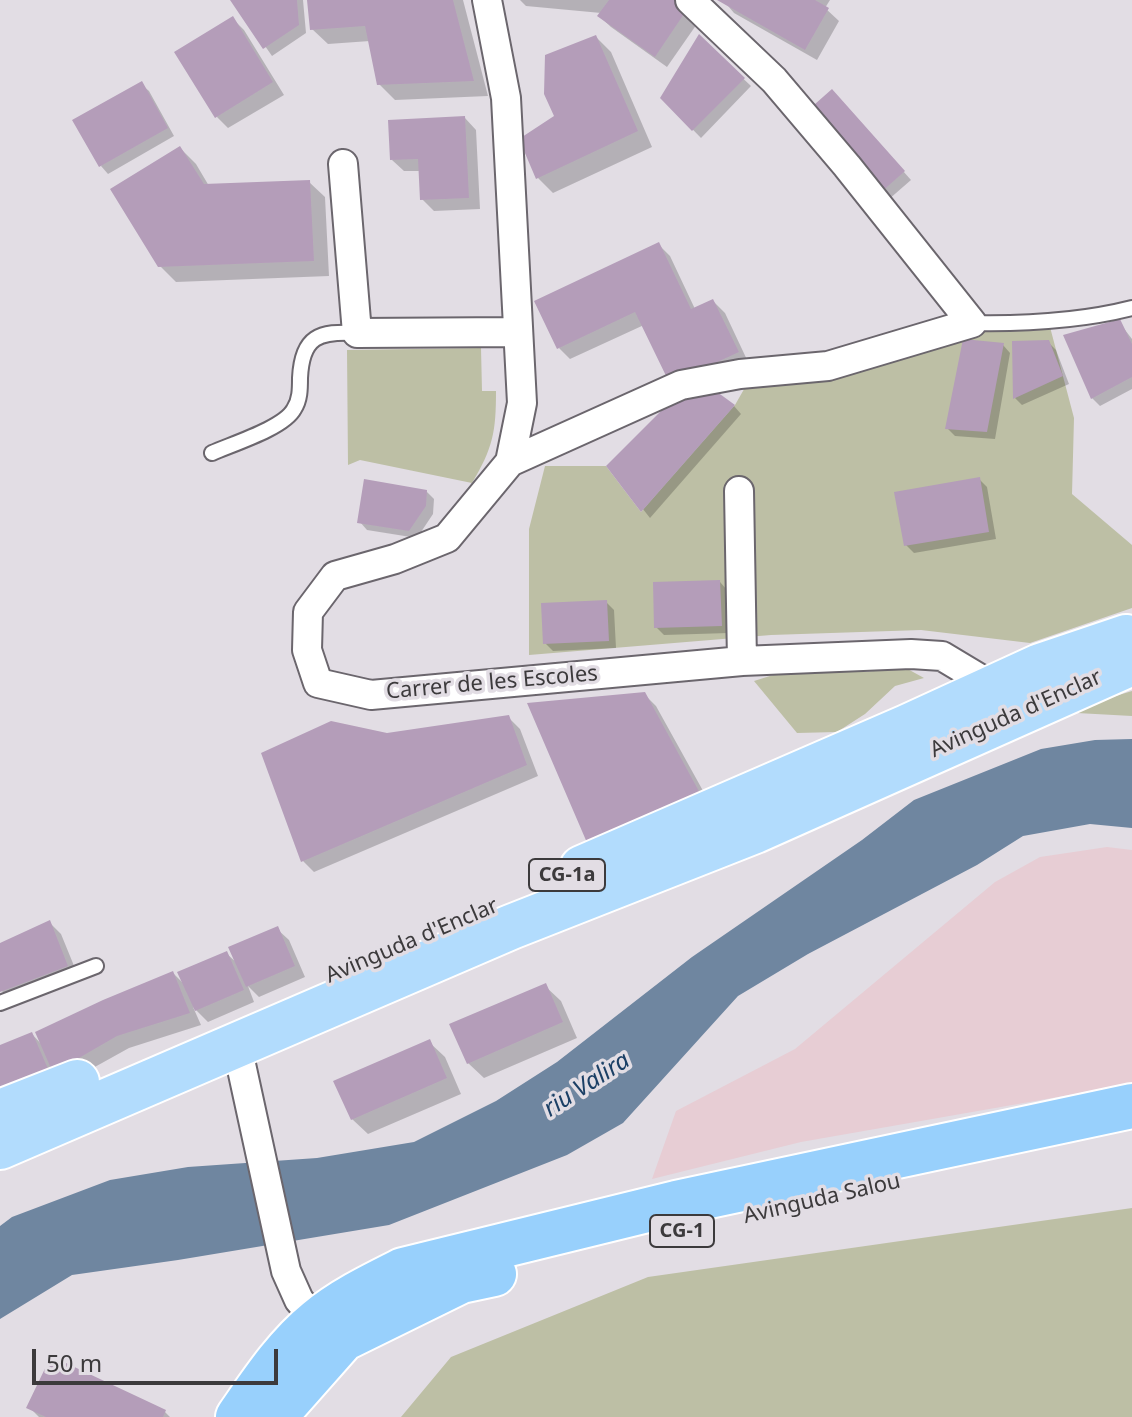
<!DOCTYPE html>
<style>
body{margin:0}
#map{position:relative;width:1132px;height:1417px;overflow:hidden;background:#e2dde4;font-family:"Noto Sans",sans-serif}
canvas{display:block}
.scale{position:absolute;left:32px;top:1349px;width:246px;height:36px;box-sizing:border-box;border:4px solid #3c3a3c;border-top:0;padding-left:10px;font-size:24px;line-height:28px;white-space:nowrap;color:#3c3a3c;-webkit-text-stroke:6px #e2dde4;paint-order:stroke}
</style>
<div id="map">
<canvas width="1132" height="1417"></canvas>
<div class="scale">50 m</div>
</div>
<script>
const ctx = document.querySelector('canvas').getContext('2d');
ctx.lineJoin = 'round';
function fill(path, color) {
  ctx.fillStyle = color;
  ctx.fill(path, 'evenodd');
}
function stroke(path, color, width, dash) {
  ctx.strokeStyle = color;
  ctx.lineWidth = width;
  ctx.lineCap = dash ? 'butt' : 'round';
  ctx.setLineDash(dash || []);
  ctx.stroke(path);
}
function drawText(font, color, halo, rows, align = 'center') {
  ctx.font = font + ' "Noto Sans",sans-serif';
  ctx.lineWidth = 7;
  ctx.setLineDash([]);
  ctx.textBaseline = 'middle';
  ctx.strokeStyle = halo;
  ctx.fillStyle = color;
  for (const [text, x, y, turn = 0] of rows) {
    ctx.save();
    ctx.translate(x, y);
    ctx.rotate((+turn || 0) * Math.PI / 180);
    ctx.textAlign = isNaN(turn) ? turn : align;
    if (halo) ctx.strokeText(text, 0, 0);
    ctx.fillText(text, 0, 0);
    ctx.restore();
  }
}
const industrial = new Path2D(`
 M1107 847 1132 850V1084L801 1142 652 1179 676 1111 795 1049 995 882 1040 857Z`);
const green = new Path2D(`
 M1050 327 1074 418 1072 494 1132 545V608L1030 643 921 630 771 635 529 655V529L545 466H606L641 512 735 405 747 384 955 334Z
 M481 348 482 391H496C496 432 493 448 472 483L360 460 348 465 347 350Z
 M808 664 865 672 904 667 924 678 895 686 865 714 837 732 797 733 754 681Z
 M1132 691V716L1077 713 1096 702Z
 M1132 1208V1417H401L451 1357 648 1277Z`);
const water = new Path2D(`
 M1132 739V828L1090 824 1023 836 977 865 808 954 738 996 623 1123 567 1155 389 1225 178 1260 72 1275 0 1319V1226L12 1217 110 1180 188 1167 317 1158 414 1142 496 1101 557 1062 692 957 862 840 914 800 1041 749 1095 740Z`);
const shadow = new Path2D(`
 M233 0H303L306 33 272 56Z
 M309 0H463L488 96 395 100 379 84 370 41 328 44 312 29Z
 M520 0H673L699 21 667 67 611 27 599 16 601 13 526 6Z
 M723 0H830L825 8 839 21 817 60 734 13Z
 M233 19 244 30 284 95 228 128 217 117Z
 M596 37 611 52 652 147 553 193 538 178 556 117Z
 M699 37 751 86 701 138 662 98Z
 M141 84 149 91 174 136 108 174 101 166Z
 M840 100 911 180 888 200Z
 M465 118 476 130 480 209 434 211 422 199 421 171H404L392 160Z
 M180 148 196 164 209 186 309 182 325 197 329 276 176 282 160 266Z
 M658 244 670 256 695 309 713 301 725 313 749 364 684 395 644 325 570 359 559 348Z
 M1119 322 1132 339V389L1100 406 1092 398Z
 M1048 342 1056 350 1069 384 1022 405 1015 398Z
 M1003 345 1010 353 995 439 955 436 947 428Z
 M734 406 741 414 650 518 609 466Z
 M979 479 987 487 996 539 914 553 906 545Z
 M426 491 434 499 433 514 417 538 367 530 360 522Z
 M720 582 727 590 729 633 664 635 656 627Z
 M606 602 614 610 616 648 553 651 545 643Z
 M644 694 656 706 712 807 530 704Z
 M508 717 520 729 538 776 314 872 303 861 387 735Z
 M49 922 61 934 79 978 13 1003 0 989V946Z
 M277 929 289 940 305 977 259 997 248 986 254 1002 208 1022 193 1007 201 1025 129 1048 66 1083 0 1048 32 1034 43 1046 173 973 186 986 226 953 238 964Z
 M545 986 561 1001 577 1038 484 1078 468 1063Z
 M429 1042 445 1057 461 1094 368 1134 352 1119Z
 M29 1407 165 1412 170 1417H39Z`);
const building = new Path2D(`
 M230 0H297L299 25 263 49Z
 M307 0H453L474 81 377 85 365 26 310 30Z
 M609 0H677L688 8 655 57 597 16Z
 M717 0H815L829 8 805 50Z
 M233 16 273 82 215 118 174 52Z
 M699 34 745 78 692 131 660 98Z
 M596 35 638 131 536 179 519 139 554 116 544 94 545 55Z
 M142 81 168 128 99 167 72 120Z
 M832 89 905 171 879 194 806 112Z
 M465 116 469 198 420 200 418 159 390 160 388 120Z
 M180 146 204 184 310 180 314 261 158 267 110 189Z
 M659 242 691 309 713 299 739 352 670 384 635 312 557 349 534 301Z
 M1120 319 1132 344V377L1091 399 1063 335Z
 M963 339 1004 343 987 432 945 429Z
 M1049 340 1063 376 1013 399 1012 341Z
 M713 389 735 405 641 512 606 466 671 401Z
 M980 477 989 532 904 546 894 492Z
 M364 479 427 490 426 506 409 531 357 523Z
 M720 580 722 626 654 628 653 582Z
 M607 600 609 641 543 644 541 603Z
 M645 692 701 795 588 845 527 703Z
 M509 715 527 765 301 862 261 753 331 721 387 733Z
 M50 920 68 966 0 992V943Z
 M278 926 295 966 246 987 228 947Z
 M227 951 244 990 195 1011 177 972Z
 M173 971 190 1013 117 1036 53 1073 35 1032 103 1000Z
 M546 983 563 1022 467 1064 449 1024Z
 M32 1032 49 1071 0 1092V1045Z
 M430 1039 447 1078 351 1120 333 1081Z
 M51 1356 166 1410 163 1417H46L26 1408Z`);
const service = new Path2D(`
 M972 323C1024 324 1081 321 1132 308
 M212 453C232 444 284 428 294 409 300 400 300 389 300 378 302 336 319 331 357 333
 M0 1003 96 966`);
const minor = new Path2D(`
 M487 0 506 98 522 403 510 462 447 538 395 559 335 576 308 612 307 650 318 683 371 695 742 661 911 654 942 656 992 686
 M343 164 357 333 517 332
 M510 462 681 385 740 374 828 366 972 323 847 166 774 80 690 0
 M739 491 742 661
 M237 1046 286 1271 299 1300 317 1321`);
const primary = new Path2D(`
 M582 868 907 727 1040 666 1126 637
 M0 1112 77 1082
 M0 1147 511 927 755 831 1132 663`);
const trunk = new Path2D(`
 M238 1417C261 1384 285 1347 317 1321 342 1300 373 1285 403 1270L676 1203 1132 1106
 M274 1417 343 1339 461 1281 494 1274`);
const shields = [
 [567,875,76],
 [682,1231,64]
];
const shieldNames = [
 ["CG-1a",567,875],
 ["CG-1",682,1231]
];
const streetNames = [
 ["Carrer de les Escoles",492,683,-5],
 ["Avinguda d'Enclar",1016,714,-24],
 ["Avinguda d'Enclar",412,941,-23],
 ["Avinguda Salou",822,1199,-13]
];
const waterNames = [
 ["riu Valira",587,1085,-33]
];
fill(industrial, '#e7cdd4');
fill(green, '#bdbfa5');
fill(water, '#6f86a0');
fill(shadow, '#0003');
fill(building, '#b49db9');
stroke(service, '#6b666d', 18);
stroke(minor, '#6b666d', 32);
stroke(primary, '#fff', 48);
stroke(trunk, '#fff', 48);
stroke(service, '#fff', 14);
stroke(minor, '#fff', 28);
stroke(primary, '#b2dcfd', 44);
stroke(trunk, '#98d0fc', 44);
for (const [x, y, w] of shields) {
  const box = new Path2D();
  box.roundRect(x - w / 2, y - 16, w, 32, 6);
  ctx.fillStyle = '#e2dde4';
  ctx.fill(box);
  stroke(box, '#3c3a3c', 2);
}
drawText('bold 20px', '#3c3a3c', null, shieldNames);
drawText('22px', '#3c3a3c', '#e2dde4', streetNames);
drawText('italic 24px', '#1b3f65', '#e2dde4', waterNames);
</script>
